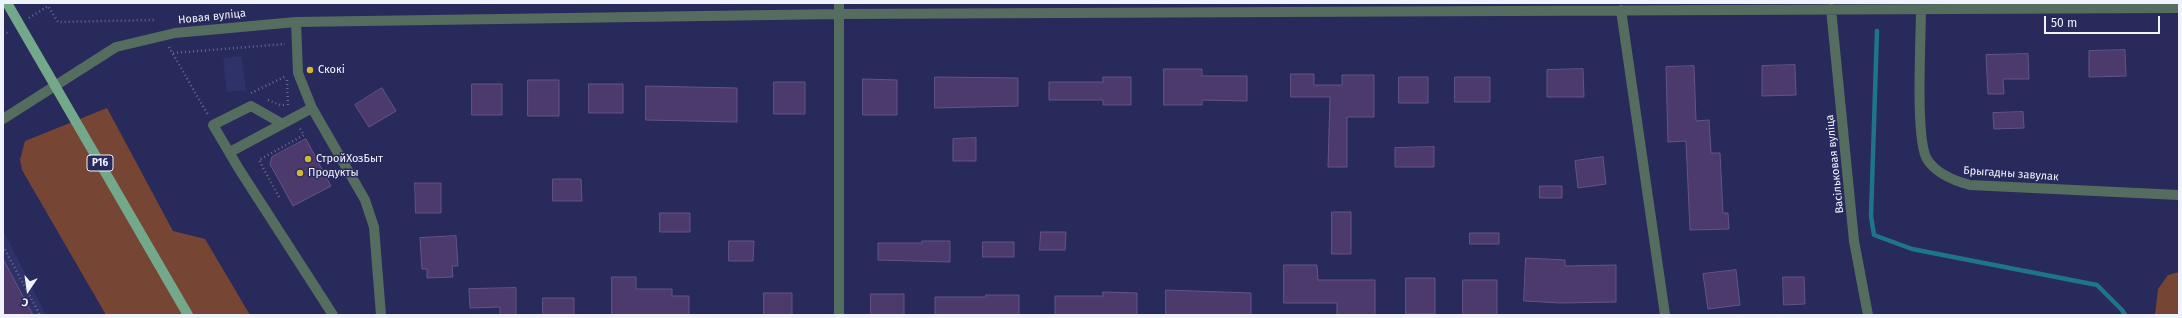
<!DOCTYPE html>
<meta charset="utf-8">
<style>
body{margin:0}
#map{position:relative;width:2182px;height:318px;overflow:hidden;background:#282a5b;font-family:"Fira Sans",sans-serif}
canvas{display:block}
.frame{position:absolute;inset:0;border:4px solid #f0f2fe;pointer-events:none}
.north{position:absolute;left:8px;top:270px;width:40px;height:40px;-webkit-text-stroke:3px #282a5b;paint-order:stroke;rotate:193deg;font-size:11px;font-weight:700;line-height:16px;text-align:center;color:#f0f2fe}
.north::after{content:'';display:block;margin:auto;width:14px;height:18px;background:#f0f2fe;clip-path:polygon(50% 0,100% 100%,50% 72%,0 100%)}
.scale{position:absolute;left:2044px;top:16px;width:116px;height:18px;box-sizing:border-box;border:2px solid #f0f2fe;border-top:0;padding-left:5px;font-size:12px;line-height:14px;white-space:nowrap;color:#f0f2fe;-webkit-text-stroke:3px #282a5b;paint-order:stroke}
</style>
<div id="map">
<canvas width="2182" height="318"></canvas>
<div class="frame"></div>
<div class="north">С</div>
<div class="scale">50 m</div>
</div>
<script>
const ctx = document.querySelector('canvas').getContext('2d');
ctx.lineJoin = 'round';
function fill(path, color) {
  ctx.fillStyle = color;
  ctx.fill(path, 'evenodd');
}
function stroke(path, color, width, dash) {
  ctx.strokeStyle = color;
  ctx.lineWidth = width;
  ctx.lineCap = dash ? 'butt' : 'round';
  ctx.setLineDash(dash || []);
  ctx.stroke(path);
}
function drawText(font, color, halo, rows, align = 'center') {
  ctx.font = font + ' "Fira Sans",sans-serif';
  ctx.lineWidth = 3;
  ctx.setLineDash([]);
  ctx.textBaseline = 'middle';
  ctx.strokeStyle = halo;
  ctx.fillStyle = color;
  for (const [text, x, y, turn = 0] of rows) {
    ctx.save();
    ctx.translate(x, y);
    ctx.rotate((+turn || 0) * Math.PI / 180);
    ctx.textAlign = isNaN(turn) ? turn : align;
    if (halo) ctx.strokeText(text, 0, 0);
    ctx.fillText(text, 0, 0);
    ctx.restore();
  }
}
const built = new Path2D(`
 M241 56 246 90 227 92 223 58Z
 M3 230 45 313 52 315H3Z`);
const green = new Path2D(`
 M107 108 173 231 205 239 250 315H106L22 170 20 160 25 141Z
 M2179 272V315H2155L2158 289 2168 275Z`);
const stream = new Path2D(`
 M1877 31 1871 216 1874 235 1912 249 2097 285 2122 310 2125 315`);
const building = new Path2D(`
 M2125 50 2126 76 2089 77V51Z
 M2028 54 2029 79H2003L2004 94H1988L1986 55Z
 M1795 65 1796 95 1762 96V66Z
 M1694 66 1696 121 1709 120 1711 153H1720L1723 213H1728L1729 229 1690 230 1686 141 1668 142 1666 67Z
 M1164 69H1202V76H1247V101L1202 100V105H1164Z
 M1583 69 1584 97H1547V70Z
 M1291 74H1314V85H1342V75H1374V117H1347V167H1328L1330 97H1291Z
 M935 77 1018 78V106L935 108Z
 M1103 77H1131V105H1103V100H1049V82H1103Z
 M1399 77H1428V103H1399Z
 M1455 77H1490V102H1455Z
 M863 79 897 80V115H863Z
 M528 80H559V116H528Z
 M774 82H805V114H774Z
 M472 84H502V115H472Z
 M589 84H623V113H589Z
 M646 86 737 88V122L646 120Z
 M382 88 396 111 369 127 355 105Z
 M2023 112 2024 128 1994 129 1993 113Z
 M976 138V161H953V139Z
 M306 139 331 186 293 206 270 164 272 157Z
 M1434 147V167H1395V148Z
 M1603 157 1606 184 1578 188 1575 161Z
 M553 179H581L582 201H553Z
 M415 183H441V213H416Z
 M1540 186H1562V198H1540Z
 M1332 212H1351V254H1332Z
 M660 213H690V232H660Z
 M1041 232H1066L1065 250H1040Z
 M1470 233H1499V244H1470Z
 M456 236 458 266H452L453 277 427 278V269H422L420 238Z
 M729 241H754L753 261H729Z
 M922 241H950V262L878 260V243H922Z
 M983 242H1014V257H983Z
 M1526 258 1565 260V266L1616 265V302L1561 303 1524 301Z
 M3 259 33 315H3Z
 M1284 265H1317L1318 280H1375V315H1337V303H1284Z
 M1736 270 1740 305 1708 309 1703 274Z
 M612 277H636V289H672V296H689V315H612Z
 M1783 277H1804L1805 304 1784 305Z
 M1406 278H1435V314H1406Z
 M1463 280H1497V315H1463Z
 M516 288V315H500V307L470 308 469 289Z
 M1166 290 1251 293V315H1166Z
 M1103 292 1137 293V315H1055V296H1103Z
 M764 293H792V315H764Z
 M871 294H904V315H871Z
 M986 295H1019V315H935V297H986Z
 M543 298H574V315H543Z`);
const path = new Path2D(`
 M29 18 48 6 58 22 154 20
 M3 35 10 31
 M169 47 208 115
 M173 53 285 44
 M287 80 288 107
 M251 93 286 76
 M268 100 280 105H287
 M279 197 259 160 304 135 299 127
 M3 246 40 315`);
const minor = new Path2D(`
 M1831 9 1854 241 1868 315
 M1621 10 1665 315
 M1921 10C1921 37 1915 140 1927 159 1936 174 1955 181 1970 185L2179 195
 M296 22 298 73 312 108 365 200 374 227 381 315
 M3 119 116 47 175 33 296 22 839 14 2179 8
 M281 123 251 106 213 125 239 169 333 315
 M230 152 312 108
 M839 315V3`);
const major = new Path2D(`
 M7 3 188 315`);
const markers = [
 [310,70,4,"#cfb837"],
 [308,159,4,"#cfb837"],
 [300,173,4,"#cfb837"]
];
const shields = [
 [100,163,26]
];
const shieldNames = [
 ["Р16",100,163]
];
const streetNames = [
 ["Новая вуліца",212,17,-6],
 ["Васільковая вуліца",1835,164,-96],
 ["Брыгадны завулак",2011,174,4]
];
const poiNames = [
 ["Скокі",318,70],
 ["СтройХозБыт",316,159],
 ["Продукты",308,173]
];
fill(built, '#2f3169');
fill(green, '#774534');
stroke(stream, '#1e748a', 4.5);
fill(building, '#4c3a6c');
stroke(building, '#655388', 1);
stroke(path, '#67698e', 2.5, [1, 3]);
stroke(minor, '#546d5e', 10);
stroke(major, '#73a88a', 10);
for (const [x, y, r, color] of markers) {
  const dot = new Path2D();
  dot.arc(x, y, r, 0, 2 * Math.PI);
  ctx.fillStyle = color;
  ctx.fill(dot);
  stroke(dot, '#282a5b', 1.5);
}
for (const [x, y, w] of shields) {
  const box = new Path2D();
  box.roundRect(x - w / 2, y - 8, w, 16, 3);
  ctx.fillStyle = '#282a5b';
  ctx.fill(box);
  stroke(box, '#f0f2fe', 1);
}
drawText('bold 10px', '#f0f2fe', null, shieldNames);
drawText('11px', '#f0f2fe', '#282a5b', streetNames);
drawText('11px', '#f0f2fe', '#282a5b', poiNames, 'left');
</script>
